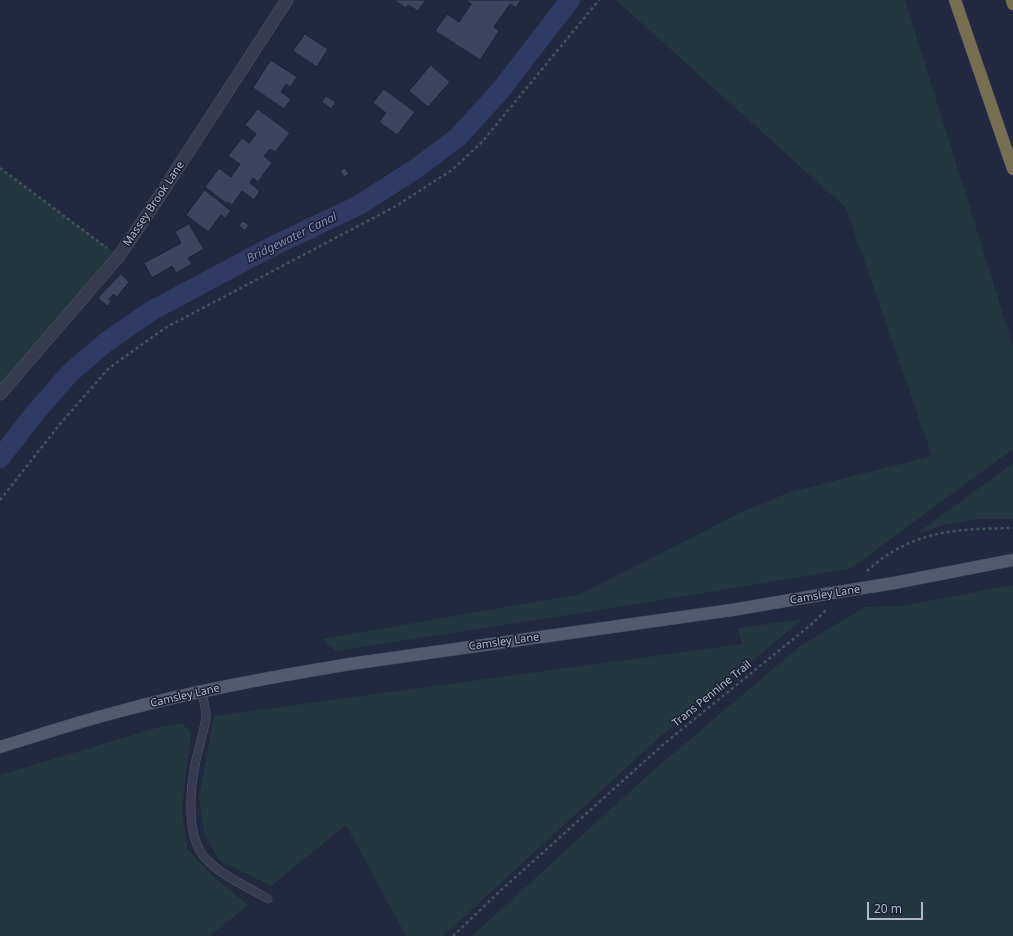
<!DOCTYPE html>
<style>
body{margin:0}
#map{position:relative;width:1013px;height:936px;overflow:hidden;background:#21283f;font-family:"Noto Sans",sans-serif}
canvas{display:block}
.scale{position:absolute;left:867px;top:902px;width:56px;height:18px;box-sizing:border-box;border:2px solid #b1b6ca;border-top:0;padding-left:5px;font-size:12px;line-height:14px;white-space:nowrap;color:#b1b6ca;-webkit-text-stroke:3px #1b2034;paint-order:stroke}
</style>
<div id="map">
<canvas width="1013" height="936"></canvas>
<div class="scale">20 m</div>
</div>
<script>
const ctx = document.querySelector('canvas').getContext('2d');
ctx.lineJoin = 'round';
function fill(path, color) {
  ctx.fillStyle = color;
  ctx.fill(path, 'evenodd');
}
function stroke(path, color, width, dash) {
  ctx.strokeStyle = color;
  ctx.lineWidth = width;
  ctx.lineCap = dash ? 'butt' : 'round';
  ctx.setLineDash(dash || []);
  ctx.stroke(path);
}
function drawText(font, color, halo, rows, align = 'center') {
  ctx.font = font + ' "Noto Sans",sans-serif';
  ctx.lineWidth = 3;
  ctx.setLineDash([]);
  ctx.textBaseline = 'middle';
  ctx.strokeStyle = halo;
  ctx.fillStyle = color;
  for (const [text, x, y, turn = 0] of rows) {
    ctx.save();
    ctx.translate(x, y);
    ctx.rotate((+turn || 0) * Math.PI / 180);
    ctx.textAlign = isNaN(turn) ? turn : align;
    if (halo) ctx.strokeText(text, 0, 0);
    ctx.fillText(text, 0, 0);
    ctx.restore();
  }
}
const green = new Path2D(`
 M616 0H905L1013 346V449L850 569 575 614 336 651 322 639 580 594 744 511 787 493 932 456 846 208Z
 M0 168 119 256 0 397Z
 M1013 463V519H976L941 526 916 534Z
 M1013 585V936H472L649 774 800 646 865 607 901 606Z
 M803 619 662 735 443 936H406L346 825 271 886 219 860 204 833 199 797 214 716 742 644 738 628Z
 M182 723 191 733 182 809 187 849 215 878 248 905 210 936H0V775L156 728Z`);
const canal = new Path2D(`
 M0 458 35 413 70 373 105 343 151 311 269 248 359 205 417 168 458 137 500 91 570 0`);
const building = new Path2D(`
 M394 0H426L418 11 408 5 406 8Z
 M465 0H521L516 8 510 4 494 27 499 31 480 60 435 31 447 14 459 22 471 4Z
 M305 34 328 49 317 67 293 51Z
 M271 60 297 77 290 87 286 84 281 92 291 99 284 109 253 88Z
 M431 65 450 82 428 107 409 91Z
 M384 89 415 112 397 135 379 122 386 113 373 103Z
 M326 96 336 102 331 109 322 102Z
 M258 109 290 133 275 152 270 149 264 156 272 163 258 182 253 178 250 183 260 191 254 200 242 191 232 205 228 202 227 204 205 187 219 168 231 177 240 164 228 156 242 138 249 143 256 134 245 125Z
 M345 168 349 174 344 177 340 171Z
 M205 190 231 211 225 218 221 215 208 232 186 215Z
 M243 221 249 225 245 231 239 226Z
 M189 224 204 249 188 258 192 264 176 273 172 266 152 278 144 263 181 243 175 232Z
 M121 274 129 282 117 297 114 294 109 299 111 302 107 306 98 298Z`);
const path = new Path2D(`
 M0 168 107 248
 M0 500 60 424 108 369 165 328 396 206 452 170 482 142 599 0
 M867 571C912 530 956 529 1013 528
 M453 936 500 891 665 743 813 623 826 610`);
const service = new Path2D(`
 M202 692C203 699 205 706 206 713 207 722 198 750 196 760 190 787 185 839 207 860 224 877 248 887 268 899`);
const tertiary = new Path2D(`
 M0 394 119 256 151 209 287 0`);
const primary = new Path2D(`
 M894 583 1013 560
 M0 747C39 735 78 722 117 712 193 691 272 677 350 664L732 610 820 595`);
const motorway = new Path2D(`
 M955 0 1013 169
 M1012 0 1013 4`);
const primaryBridge = new Path2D(`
 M820 595 894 583`);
const streetNames = [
 ["Massey Brook Lane",154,204,-56],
 ["Camsley Lane",825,595,-9],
 ["Camsley Lane",504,642,-8],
 ["Trans Pennine Trail",712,694,-39],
 ["Camsley Lane",185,696,-13]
];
const waterNames = [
 ["Bridgewater Canal",292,238,-26]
];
fill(green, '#233740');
stroke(canal, '#303b64', 20);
fill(building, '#3d4460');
stroke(building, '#1d2236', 1);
stroke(service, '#51566a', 9);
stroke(tertiary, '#51566a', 13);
stroke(primary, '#3f4458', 13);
stroke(motorway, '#3e4357', 13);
stroke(path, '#41545d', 2.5, [3, 3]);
stroke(service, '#363b4f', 8);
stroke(tertiary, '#363b4f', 12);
stroke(primary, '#53596f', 12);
stroke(motorway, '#766f52', 12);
stroke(primaryBridge, '#3f4458', 13, []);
stroke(primaryBridge, '#53596f', 12);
drawText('11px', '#b1b6ca', '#1b2034', streetNames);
drawText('italic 12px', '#7e8bb9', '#1b2034', waterNames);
</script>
